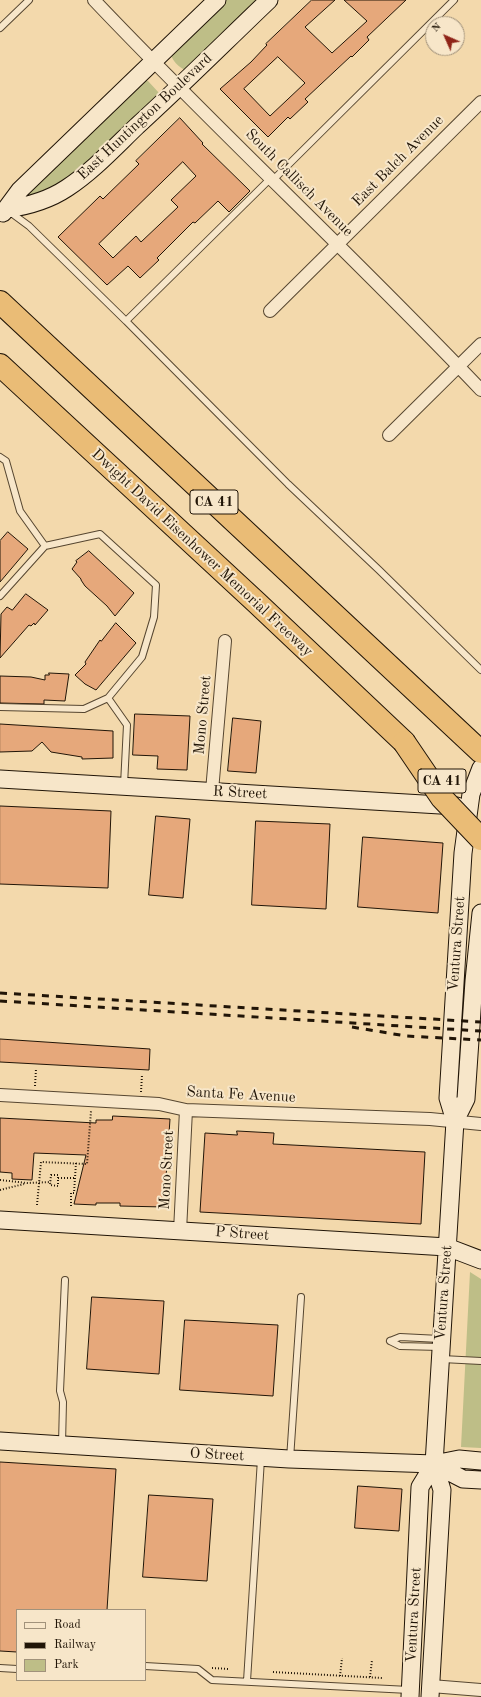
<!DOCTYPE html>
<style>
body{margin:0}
#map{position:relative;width:481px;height:1697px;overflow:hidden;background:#f3d9ac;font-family:"Old Standard TT",serif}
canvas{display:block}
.legend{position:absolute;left:16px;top:1609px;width:130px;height:72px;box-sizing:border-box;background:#f7e6c9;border:1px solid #a1927b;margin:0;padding:5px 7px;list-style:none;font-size:12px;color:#211507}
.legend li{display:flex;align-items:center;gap:8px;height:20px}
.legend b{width:20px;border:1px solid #a1927b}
.north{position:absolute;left:425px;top:16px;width:40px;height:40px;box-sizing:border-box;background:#f7e6c9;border:1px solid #a1927b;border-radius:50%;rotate:315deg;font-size:11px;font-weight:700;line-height:16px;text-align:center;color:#211507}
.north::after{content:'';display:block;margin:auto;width:14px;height:18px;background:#8f2418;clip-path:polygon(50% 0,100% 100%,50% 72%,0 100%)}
</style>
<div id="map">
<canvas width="481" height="1697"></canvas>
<ul class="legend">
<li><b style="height:5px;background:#f7e6c9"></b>Road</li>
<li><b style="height:5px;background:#211507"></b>Railway</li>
<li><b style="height:11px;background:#bebe87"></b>Park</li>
</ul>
<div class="north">N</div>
</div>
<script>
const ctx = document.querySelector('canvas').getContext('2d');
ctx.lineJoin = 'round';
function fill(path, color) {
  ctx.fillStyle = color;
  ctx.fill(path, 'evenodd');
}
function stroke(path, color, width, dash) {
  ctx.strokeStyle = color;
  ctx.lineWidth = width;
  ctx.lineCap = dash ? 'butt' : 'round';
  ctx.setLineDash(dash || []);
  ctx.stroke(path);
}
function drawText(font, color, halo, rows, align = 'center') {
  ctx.font = font + ' "Old Standard TT",serif';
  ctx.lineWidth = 4;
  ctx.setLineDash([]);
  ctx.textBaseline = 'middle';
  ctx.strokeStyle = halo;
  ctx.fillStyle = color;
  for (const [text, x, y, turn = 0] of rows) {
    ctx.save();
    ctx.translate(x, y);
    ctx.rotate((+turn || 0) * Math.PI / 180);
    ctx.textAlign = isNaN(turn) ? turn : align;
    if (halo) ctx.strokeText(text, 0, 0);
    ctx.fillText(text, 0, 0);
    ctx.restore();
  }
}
const green = new Path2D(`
 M225 0H261L185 70C179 67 172 61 171 54Z
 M145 80 148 81 160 94 77 175 25 200 24 194Z
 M470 1272 481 1279V1448L461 1447Z`);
const building = new Path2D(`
 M312 0H335L305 27 332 53 367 21 344 0H406L367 37 369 40 352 57 351 56 305 99 308 102 290 119 288 117 268 137 220 89 251 62 267 45 266 44ZM278 57 305 83 270 116 244 89Z
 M180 118 203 143 202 144 250 191 229 212 218 201 195 223 193 222 157 258 159 260 140 278 128 266 107 285 58 237 100 196 103 199 139 164 136 161ZM183 162 196 176 171 200 178 207 141 242 136 236 113 258 99 244Z
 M8 532 28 549 0 582V541Z
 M89 551 134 593 115 616 107 606 85 586 81 580V579L72 569 77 562 76 561Z
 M26 594 48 610 35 625 34 623 31 626 29 625 0 658 1 614 7 607 12 610Z
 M116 623 136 643 96 690 85 684 75 675 86 664 85 662 100 640 101 641Z
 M49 673 69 674 65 701 44 700V704L0 703V676L31 677 45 680V675H49Z
 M135 714 190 716 187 770 157 769 158 756 133 755Z
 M233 718 261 721 256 773 228 771Z
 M0 724 113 731V758L82 759V757L51 752 42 742 32 751 0 752Z
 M0 806 111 811 108 888 0 884Z
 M156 816 190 819 183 898 149 895Z
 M256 821 330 824 326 909 252 905Z
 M363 837 443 843 438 913 358 907Z
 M0 1039 150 1049 149 1070 0 1062Z
 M113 1116 170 1119 164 1207 120 1206V1203H96V1205L74 1204 86 1155 34 1153 32 1180 12 1179V1173L0 1172V1118L96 1123V1120H112Z
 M237 1131 274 1133 273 1144 425 1152 421 1224 200 1212 205 1133 237 1135Z
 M92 1297 164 1301 159 1374 87 1369Z
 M185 1320 278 1325 273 1396 180 1390Z
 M0 1462 116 1469 107 1610H17V1652L0 1651Z
 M358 1486 402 1489 399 1531 355 1528Z
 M149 1495 213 1499 207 1581 143 1577Z`);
const path = new Path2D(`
 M35 1086 36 1069
 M141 1092 142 1075
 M51 1175H58V1186L50 1185Z
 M58 1178H75
 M0 1180 27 1183 51 1182
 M0 1190 24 1184
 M37 1205 41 1162 87 1164 91 1111
 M71 1206V1193H74L76 1163
 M212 1668 229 1669
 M273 1672 382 1678
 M340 1676 342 1658
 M370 1677 372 1660`);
const lane = new Path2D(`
 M0 28 29 0
 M273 180 454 0
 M10 212 29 226 126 321 271 178
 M126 321 288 484 379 570 481 670
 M0 457 6 461 20 511 45 546 100 534 156 585 154 617 142 657 108 698 84 709 0 707
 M0 596 45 546
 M108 698 127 725 124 785
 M390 1341 400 1337 440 1339
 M390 1341 400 1346 440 1347
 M442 1359 481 1361
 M62 1444 63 1402 60 1391 65 1280
 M290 1459 301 1297
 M145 1666 198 1669 212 1680 409 1690
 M0 1668 17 1669
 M247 1681 261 1459`);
const street = new Path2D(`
 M94 0C220 133 355 257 481 390
 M270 311 481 102
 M389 435 481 344
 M212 791 225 641
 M0 1095 159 1104 186 1110 430 1119 481 1124
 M180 1231 186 1110
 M431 1686 481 1690`);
const secondary = new Path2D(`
 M7 209C28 206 49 200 67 188 93 171 115 147 137 126 182 85 225 42 269 0
 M3 213 20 190 217 0
 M0 779 457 806
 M455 1121 466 1099 474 981 481 913
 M0 1220 447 1247 481 1260
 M0 1441 289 1459 434 1464 459 1459 481 1461
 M434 1464 463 1479 481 1480
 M410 1697 420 1487 434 1464
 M430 1697 442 1490 434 1464 455 1121 448 1098 463 853 471 794 481 768`);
const highway = new Path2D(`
 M0 302 481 752
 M0 365 257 603 404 742`);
const rail = new Path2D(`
 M0 993 481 1022
 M0 1001 481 1031
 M352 1027 406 1036 481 1040`);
const highwayBridge = new Path2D(`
 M404 742 442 798 481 839`);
const shields = [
 [214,502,48],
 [442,781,48]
];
const shieldNames = [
 ["CA 41",214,502],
 ["CA 41",442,781]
];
const streetNames = [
 ["East Huntington Boulevard",145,117,-43],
 ["East Balch Avenue",398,161,-45],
 ["South Callisch Avenue",299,183,45],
 ["Dwight David Eisenhower Memorial Freeway",202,553,43],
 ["Mono Street",203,715,-85],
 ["R Street",240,793,3],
 ["Ventura Street",457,944,-86],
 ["Santa Fe Avenue",241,1095,3],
 ["Mono Street",167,1170,-87],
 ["P Street",242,1234,4],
 ["Ventura Street",444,1293,-86],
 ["O Street",217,1455,3],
 ["Ventura Street",414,1615,-87]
];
fill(green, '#bebe87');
fill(building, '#e6a87b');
stroke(building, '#211507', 1);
stroke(lane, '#564630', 8);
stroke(street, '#564630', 14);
stroke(secondary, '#211507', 19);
stroke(highway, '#211507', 24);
stroke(path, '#211507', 2, [1, 2]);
stroke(lane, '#f7e6c9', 6);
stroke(street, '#f7e6c9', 12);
stroke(secondary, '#f7e6c9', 17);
stroke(highway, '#eabc76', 22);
stroke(rail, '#211507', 3, [7, 7]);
stroke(highwayBridge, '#211507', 24, []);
stroke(highwayBridge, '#eabc76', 22);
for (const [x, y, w] of shields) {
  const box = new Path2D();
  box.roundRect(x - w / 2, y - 12, w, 24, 3);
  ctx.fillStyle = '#f7e6c9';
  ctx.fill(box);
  stroke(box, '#211507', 1);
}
drawText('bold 14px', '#211507', null, shieldNames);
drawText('15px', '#211507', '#f7e6c9', streetNames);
</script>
